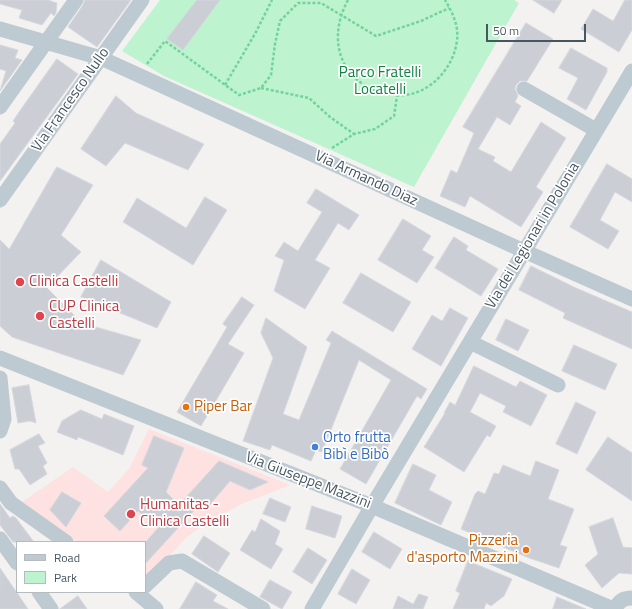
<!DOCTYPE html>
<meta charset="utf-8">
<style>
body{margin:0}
#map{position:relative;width:632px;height:609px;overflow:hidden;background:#f4f1f1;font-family:"Titillium Web",sans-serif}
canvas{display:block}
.legend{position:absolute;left:16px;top:541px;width:130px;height:52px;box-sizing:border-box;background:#fff;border:1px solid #b5bbbf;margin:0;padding:5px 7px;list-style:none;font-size:12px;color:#475660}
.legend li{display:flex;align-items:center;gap:8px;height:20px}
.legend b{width:20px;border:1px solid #b5bbbf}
.scale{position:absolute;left:486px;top:24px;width:100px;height:18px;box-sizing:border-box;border:2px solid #475660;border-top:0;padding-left:5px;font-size:12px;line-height:14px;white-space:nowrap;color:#475660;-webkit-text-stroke:3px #fff;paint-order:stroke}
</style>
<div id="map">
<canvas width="632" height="609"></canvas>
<ul class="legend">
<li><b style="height:5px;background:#becad1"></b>Road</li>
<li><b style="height:11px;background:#bdf3ce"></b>Park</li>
</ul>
<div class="scale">50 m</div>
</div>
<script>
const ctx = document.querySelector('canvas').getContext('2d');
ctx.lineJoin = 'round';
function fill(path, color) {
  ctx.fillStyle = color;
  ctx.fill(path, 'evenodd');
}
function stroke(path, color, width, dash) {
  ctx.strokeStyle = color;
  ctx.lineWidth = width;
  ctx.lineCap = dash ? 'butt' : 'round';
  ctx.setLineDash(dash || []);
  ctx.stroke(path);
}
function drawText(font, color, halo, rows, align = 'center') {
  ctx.font = font + ' "Titillium Web",sans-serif';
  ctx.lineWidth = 3.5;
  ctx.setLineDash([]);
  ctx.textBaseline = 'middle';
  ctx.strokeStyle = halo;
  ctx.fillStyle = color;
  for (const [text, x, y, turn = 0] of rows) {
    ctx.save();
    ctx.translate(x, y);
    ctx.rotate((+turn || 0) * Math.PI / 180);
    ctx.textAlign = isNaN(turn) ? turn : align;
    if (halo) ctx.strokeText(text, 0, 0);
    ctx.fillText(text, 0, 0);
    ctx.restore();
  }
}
const medical = new Path2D(`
 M149 429 290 485 242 504 205 524 187 537 145 582V542H77L22 502 73 467 108 492 129 469Z`);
const green = new Path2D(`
 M160 0H514L519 3 414 187 164 76 122 51Z`);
const building = new Path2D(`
 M0 0H48L57 3 56 13 54 16 51 13 42 25 19 18 22 10 0 4Z
 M85 0H131L97 47 68 27 83 5Z
 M197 0H220L183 50 167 39Z
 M533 0H562L554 13Z
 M625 0H632V30L619 52 581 29 593 9 613 21Z
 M526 23 553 39 527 81H520L516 85 515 89 518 96 515 102 521 106 510 125 497 117 478 149 495 157 493 161 511 172 541 122 566 138 536 187 543 192 521 227 470 196 465 207 440 196 451 170 457 173 474 133 463 127Z
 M0 45 18 50 15 58 22 60 0 91 6 71 0 69Z
 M571 48 607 68V72L586 110 567 99 578 78 559 68Z
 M57 59 78 74 0 181V144L15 123 13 121 19 112Z
 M116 96 136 113 204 144 188 170 125 143 106 166 81 149Z
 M607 164 632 179V202L615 192 600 220 619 231 608 249 570 227Z
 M57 167 93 185 61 235 81 252 50 284 39 280 82 323 141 340 123 375 12 337 0 326V240L9 249Z
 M316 189 359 215 349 230 338 223 315 260 330 268 305 309 274 291 284 260 275 256 284 242 298 251 322 212 307 203Z
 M205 197 227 210 193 265 123 222 137 198 186 228Z
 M403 219 431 236 422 250 434 257 417 283 378 260Z
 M454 237 468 246 466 250 498 269 481 296 435 268Z
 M101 260 171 302 157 328 81 297Z
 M531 266 576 288 632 312V349L563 318 565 313 519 290Z
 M361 273 411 302 393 332 343 303Z
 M242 297 254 305 228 344 244 353 201 426 177 412 227 327 223 324Z
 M450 308 468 318 441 366 412 349 432 315 442 321Z
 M266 318 307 347 283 414 299 420 331 343 326 340 332 331 427 389 421 399 417 396 366 484 340 469 391 380 359 360 322 452 316 450 311 461 272 445 270 450 243 441 273 358 261 333Z
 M506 319 529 330 518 351 496 340Z
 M574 345 617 364 605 390 562 371Z
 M474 366 516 387 520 381 547 395 531 426 503 412 506 406 480 393 470 412 496 426 490 437 487 435 464 472 424 447 445 413H444L450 402 455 405Z
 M29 385 36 423 30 421 18 423 12 388Z
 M576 402 596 412 577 454 556 444Z
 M81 410 102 419 104 414 134 426 123 455 78 437 77 440 57 432 62 421Z
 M39 434 45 443 38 446 47 463 43 466 47 474 30 485 19 469H15L10 450Z
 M154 436 184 448 166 492 179 505 219 461 268 482 250 490 230 481 206 509 200 504 145 564V543L158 528 138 511 120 531 104 516 148 468 142 465Z
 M608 437 632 453V501L586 470Z
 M536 461 559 470 548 499 574 509 560 545 567 547 559 568 529 558 461 529 475 494 478 491 485 494 494 473 499 474 503 465 530 476Z
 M413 464 436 475 429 490 452 502 441 525 395 503Z
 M62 492 81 503 66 527 50 510Z
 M270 498 291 507 285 522 263 514Z
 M0 504 10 518 13 516 16 518 34 542H13L0 525Z
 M312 506 342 516 335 538 306 529Z
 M613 518 623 547 632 548V574L619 573 602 588 585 565 598 554 589 527Z
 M261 519 280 531 275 544 283 549 271 569 240 550 252 530 255 532Z
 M374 532 402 549 390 569 362 552Z
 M204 536 230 553 218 572 192 554Z
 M308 548 327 560 312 584 293 572Z
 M468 561 512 579 504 596 491 606 486 603 484 609H453L460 593 456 591Z
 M0 568 28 609H0Z
 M352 569 370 580 356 604 338 594Z
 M270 580 292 592 282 609 260 597Z
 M196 582 217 595 213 601 228 609H180Z
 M419 594 428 597 423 609H393L398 596 413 604Z
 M78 596 87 609H60Z
 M557 597 586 609H553Z`);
const path = new Path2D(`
 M348 0C324 44 344 90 396 95 427 98 454 69 457 40 459 25 452 12 445 0
 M147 64 165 41 239 95 261 88 271 75 275 44 280 21 298 3H321L376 36 421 21 449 8
 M225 85 256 32 272 0
 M261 88 309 98 330 117 354 134
 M332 148 354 134 375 129 394 116 397 96`);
const minor = new Path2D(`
 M0 29 101 58 524 251 632 299
 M524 89 596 130
 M0 107 76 0
 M0 200 142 0
 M470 342 558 385
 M0 358 372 506 613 609
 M0 378 4 419 0 431
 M0 488 11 503 66 542
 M0 539 17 563
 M145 586 169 563 182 561 263 609
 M39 592 51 609
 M136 592 156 609
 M312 609 372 506 632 71
 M615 609C619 601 623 598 632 598`);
const markers = [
 [20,282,5,"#e0444e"],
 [40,316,5,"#e0444e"],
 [186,407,4,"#e8710a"],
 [315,447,4,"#3f7fe0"],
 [131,514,5,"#e0444e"],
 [526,550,4,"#e8710a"]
];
const parkNames = [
 ["Parco Fratelli",380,73],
 ["Locatelli",380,90]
];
const streetNames = [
 ["Via Francesco Nullo",71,100,-55],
 ["Via Armando Diaz",366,179,25],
 ["Via dei Legionari in Polonia",533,236,-59],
 ["Via Giuseppe Mazzini",308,481,21]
];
const healthNames = [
 ["Clinica Castelli",29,282],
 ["CUP Clinica",49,307],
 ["Castelli",49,324],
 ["Humanitas -",140,505],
 ["Clinica Castelli",140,522]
];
const foodNames = [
 ["Piper Bar",194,407],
 ["Pizzeria",518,541,"right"],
 ["d'asporto Mazzini",518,558,"right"]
];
const shopNames = [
 ["Orto frutta",323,438],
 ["Bibì e Bibò",323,455]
];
fill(medical, '#fde2e1');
fill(green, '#bdf3ce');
fill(building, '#cbced4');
stroke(building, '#d5d8dd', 1);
stroke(path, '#72d49c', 2.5, [3, 2]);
stroke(minor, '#becad1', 15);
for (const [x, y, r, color] of markers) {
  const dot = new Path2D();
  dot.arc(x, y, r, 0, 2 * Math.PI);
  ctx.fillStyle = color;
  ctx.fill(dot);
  stroke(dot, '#fff', 1.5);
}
drawText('15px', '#108340', '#fff', parkNames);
drawText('15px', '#475660', '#fff', streetNames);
drawText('15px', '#be3a42', '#fff', healthNames, 'left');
drawText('15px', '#c56008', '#fff', foodNames, 'left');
drawText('15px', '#366cbe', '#fff', shopNames, 'left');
</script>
